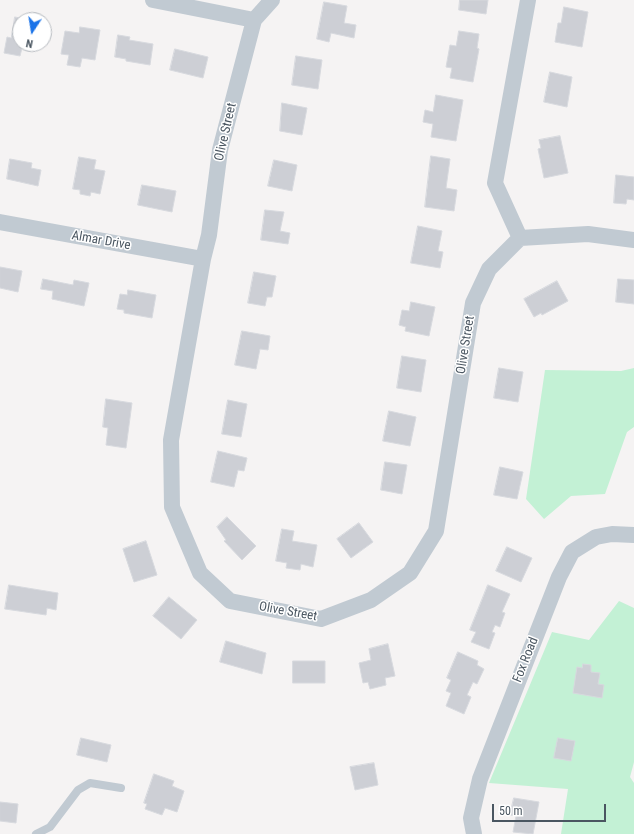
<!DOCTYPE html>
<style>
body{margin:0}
#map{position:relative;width:634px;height:834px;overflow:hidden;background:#f5f3f3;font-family:"Roboto Condensed",sans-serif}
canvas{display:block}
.north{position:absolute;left:12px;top:12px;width:40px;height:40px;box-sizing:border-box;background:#fff;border:1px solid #b7bbc0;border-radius:50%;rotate:192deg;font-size:11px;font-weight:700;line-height:16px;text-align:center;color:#4a5661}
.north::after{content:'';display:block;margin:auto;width:14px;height:18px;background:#1a73e8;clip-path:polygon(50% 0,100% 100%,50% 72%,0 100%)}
.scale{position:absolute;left:492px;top:804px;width:114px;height:18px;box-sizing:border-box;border:2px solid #4a5661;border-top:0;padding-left:5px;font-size:12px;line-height:14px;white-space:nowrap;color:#4a5661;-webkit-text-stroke:3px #fff;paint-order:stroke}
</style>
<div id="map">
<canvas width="634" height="834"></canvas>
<div class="north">N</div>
<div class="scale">50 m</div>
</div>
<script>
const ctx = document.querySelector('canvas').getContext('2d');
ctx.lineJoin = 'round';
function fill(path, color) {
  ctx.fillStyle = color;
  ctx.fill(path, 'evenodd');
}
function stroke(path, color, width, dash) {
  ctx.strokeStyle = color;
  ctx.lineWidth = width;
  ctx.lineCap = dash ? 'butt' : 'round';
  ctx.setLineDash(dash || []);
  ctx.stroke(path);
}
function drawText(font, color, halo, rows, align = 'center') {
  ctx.font = font + ' "Roboto Condensed",sans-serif';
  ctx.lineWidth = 3;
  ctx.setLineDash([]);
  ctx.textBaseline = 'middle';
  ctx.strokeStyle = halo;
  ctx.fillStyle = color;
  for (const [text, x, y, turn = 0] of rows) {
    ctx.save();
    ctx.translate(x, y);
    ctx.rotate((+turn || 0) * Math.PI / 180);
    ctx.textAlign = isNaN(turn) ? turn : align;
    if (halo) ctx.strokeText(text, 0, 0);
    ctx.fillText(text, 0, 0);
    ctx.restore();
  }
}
const green = new Path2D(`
 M634 368V427L627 432 605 494 571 496 544 519 526 499 545 370 621 371Z
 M619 601 634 608V762L630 777 634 783V834H561L568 789 489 783 552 632 589 640Z`);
const building = new Path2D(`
 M460 0H488L486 14 459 10Z
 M324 2 347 6 344 23 356 25 354 38 331 33 329 42 317 39Z
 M564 7 588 12 582 47 555 42 558 23H561Z
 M15 17 29 20H20V44H23L20 56 4 53 7 37 11 38Z
 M80 27 100 30 95 60 82 58 80 67 67 65 69 55 61 54 65 31 79 33Z
 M459 31 479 34 477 48 479 49 473 82 450 78 452 68 446 67 450 45 456 46Z
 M118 35 130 37 129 40 153 44 150 65 126 61V59L115 57Z
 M175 49 208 57 203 78 170 70Z
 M296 56 322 60 318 89 292 85Z
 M550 72 572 77 567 107 544 102Z
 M436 95 463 100 456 141 431 137 433 124 423 122 425 110 433 112Z
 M282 103 307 108 302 135 280 131Z
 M560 136 568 173 544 178 538 149 541 148 539 140Z
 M431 156 450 159 446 188 457 190 454 211 425 207Z
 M79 157 96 160 94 169 105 171 100 194 91 192 90 196 80 194V190L73 189Z
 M10 159 32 163 31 168 41 170 38 186 7 179Z
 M274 160 297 165 292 191 268 186Z
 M616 175 634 177V200L627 199 626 204 614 203Z
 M142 185 176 191 172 212 138 205Z
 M265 210 284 212 280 231 290 233 288 244 261 240Z
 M418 226 442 231 438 251 443 252 440 268 411 263Z
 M0 267 22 271 18 292 0 288Z
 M254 272 276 276 272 297H267L265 306 248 303Z
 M43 279 73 285 74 280 89 283 84 306 52 299 53 291 41 289Z
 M618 279 634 280V304L616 302Z
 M557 281 568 301 542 315 541 313 534 317 524 299Z
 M128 290 156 295 152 318 124 313V310L117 309 120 294 127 295Z
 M411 302 435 307 429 336 405 331 406 327 399 325 402 310 409 311Z
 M242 331 270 336 268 350 260 349 256 369 235 365Z
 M402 356 426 360 421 392 397 388Z
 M499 368 523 372 518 402 494 398Z
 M106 399 132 403 126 448 106 445 108 428 103 427Z
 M228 400 247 404 241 437 222 434Z
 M389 411 416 417 410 446 383 441Z
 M218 451 247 458 244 471 238 470 234 487 211 482Z
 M385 462 407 465 402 494 381 490Z
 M500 467 523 472 517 499 494 495Z
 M227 517 256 546 242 560 224 541 226 540 217 527Z
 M359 523 373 542 351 558 337 539Z
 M282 529 294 531 292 541 317 545 313 567 301 564 300 570 286 568 287 563 276 561Z
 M146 541 157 575 134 582 123 549Z
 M507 547 532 558 521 582 496 571Z
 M9 585 58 593 56 610 47 608 46 615 5 609Z
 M488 585 510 594 502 612 505 613 500 627 495 625 492 632 495 633 489 649 471 642 476 632 470 630Z
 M169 597 197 620 181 639 153 616Z
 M226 641 266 653 262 674 220 662Z
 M388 644 395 676 385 678 386 685 370 689 368 682 363 683 359 663 371 660 369 649Z
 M458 652 478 661 477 665 484 669 477 684 473 682 467 695 471 697 464 714 446 706 451 693 446 691 451 680 447 678Z
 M293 661H325V683H293Z
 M583 664 591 665V672L600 673 598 684 604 685 602 698 573 693 577 667 582 668Z
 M81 738 111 745 107 762 77 755Z
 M558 738 575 741 571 761 554 758Z
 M374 763 378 785 355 790 350 767Z
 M154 774 174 781 172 786 184 791 177 812 165 808 162 815 145 809 147 804 144 803Z
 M514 798 539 802 533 834 513 832 516 816 510 815Z
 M0 802 18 804 16 823 0 821Z`);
const service = new Path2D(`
 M36 834 50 827 78 790 90 783 121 788`);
const minor = new Path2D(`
 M153 0 254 20
 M272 0 254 20 220 150 209 235 203 259 171 440 172 507 200 573 230 601 321 619 371 600 410 573 436 531 473 303 489 269 520 238 495 183 528 0
 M0 222 203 259
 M520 238 588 234 634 240
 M474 834 471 818 480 779 559 577 572 552 596 537 612 534 634 535`);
const streetNames = [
 ["Olive Street",226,132,-77],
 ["Almar Drive",101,241,10],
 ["Olive Street",466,345,-81],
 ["Olive Street",288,612,10],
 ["Fox Road",526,660,-68]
];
fill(green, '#c3f1d5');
fill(building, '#cdcfd5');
stroke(building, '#d7d9de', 1);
stroke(service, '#c1cad2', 8);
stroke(minor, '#c1cad2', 16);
drawText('13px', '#4a5661', '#fff', streetNames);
</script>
